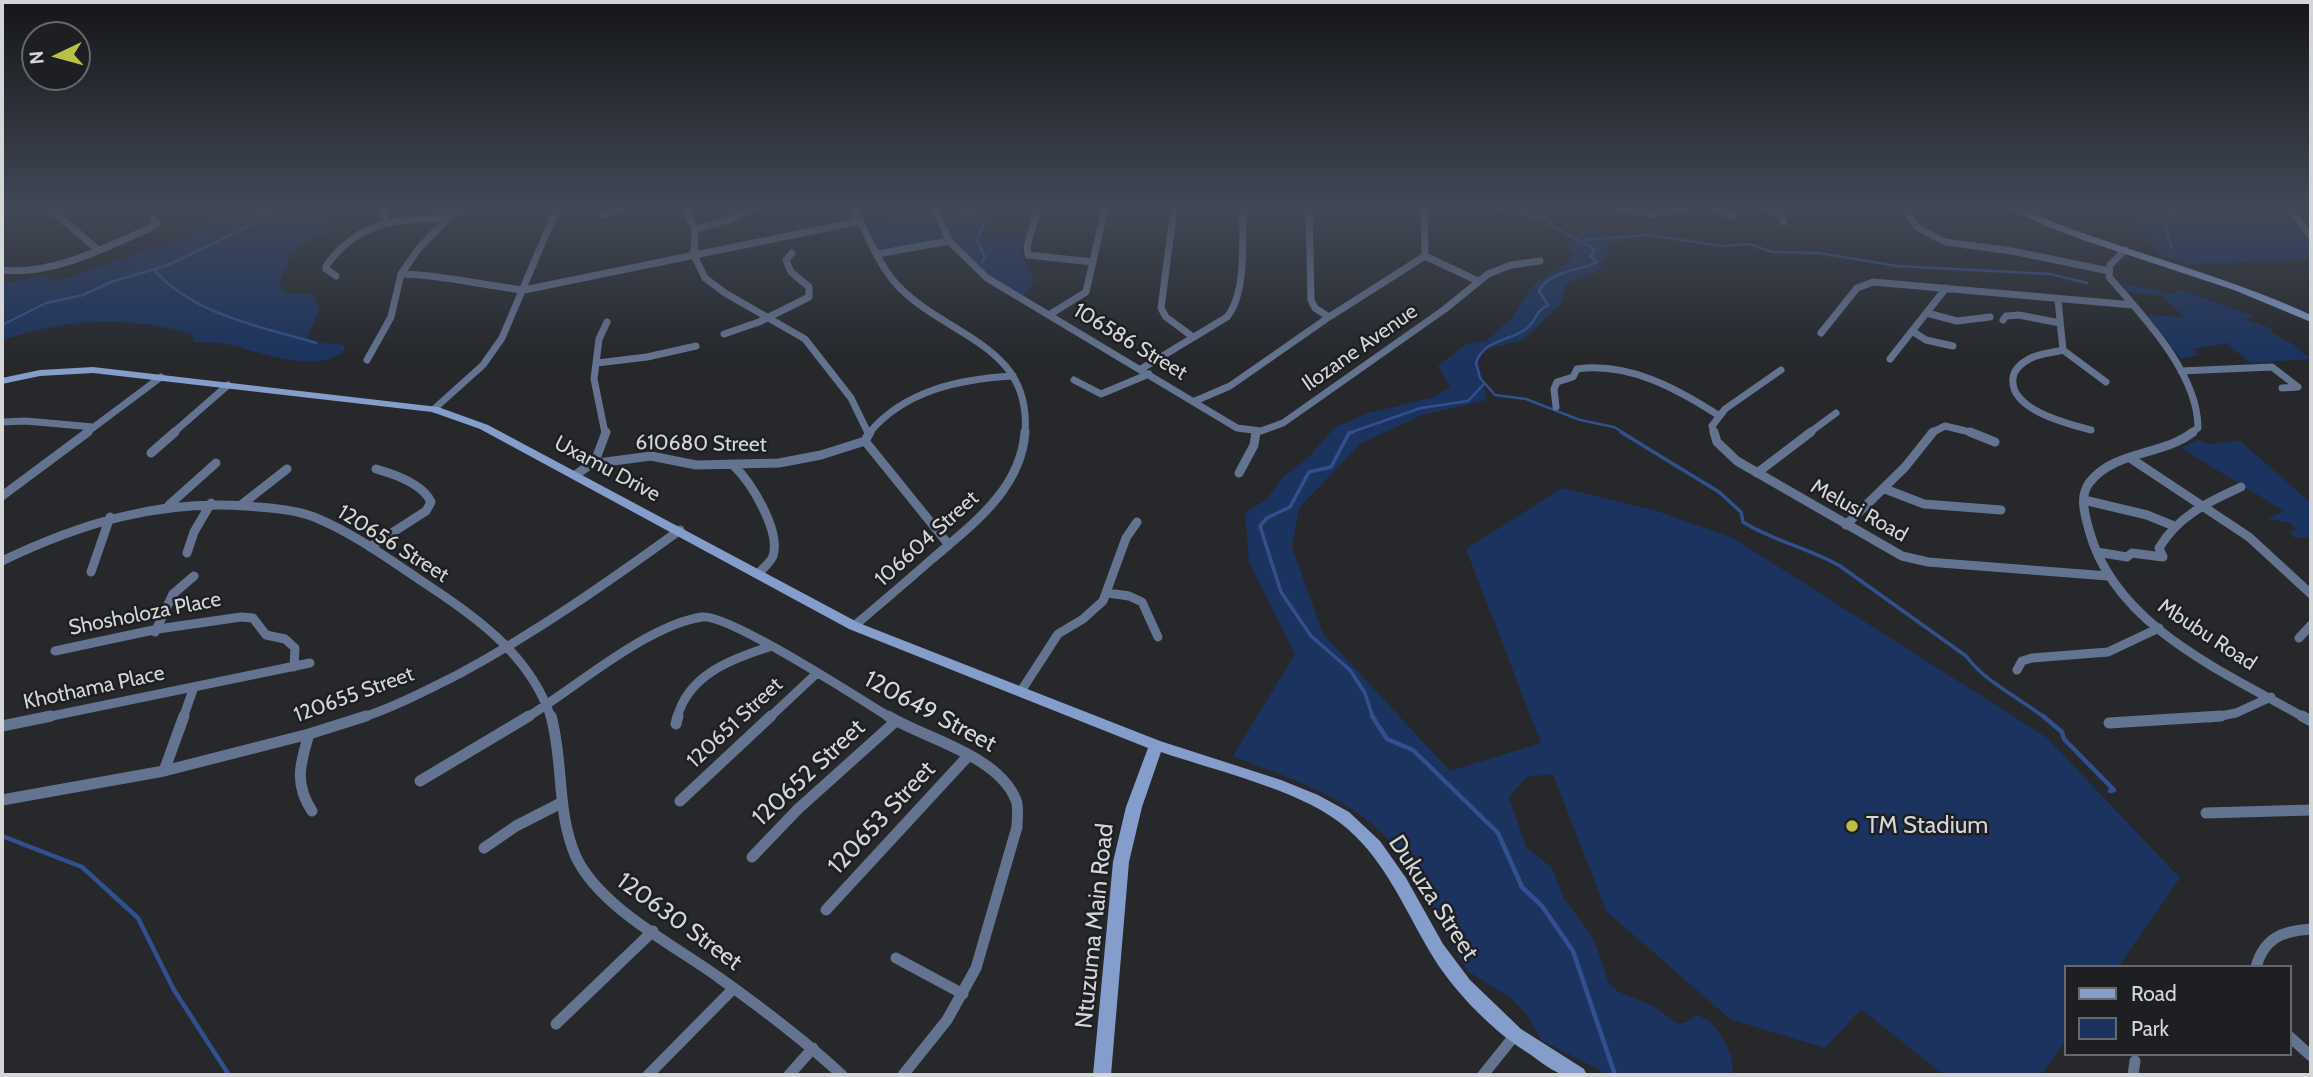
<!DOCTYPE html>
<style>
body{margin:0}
#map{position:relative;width:2313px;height:1077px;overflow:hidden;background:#26282c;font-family:Cabin,sans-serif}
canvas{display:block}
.frame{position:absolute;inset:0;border:4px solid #d4d6d8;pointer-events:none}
.legend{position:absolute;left:2064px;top:965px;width:228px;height:91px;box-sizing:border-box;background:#1d1f23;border:2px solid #66686b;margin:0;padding:9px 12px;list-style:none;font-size:21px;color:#d4d6d8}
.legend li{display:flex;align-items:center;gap:14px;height:35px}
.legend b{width:35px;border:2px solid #66686b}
.north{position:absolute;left:21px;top:21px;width:70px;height:70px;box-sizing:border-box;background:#1d1f23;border:2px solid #66686b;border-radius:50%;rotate:265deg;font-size:19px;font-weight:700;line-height:28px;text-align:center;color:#d4d6d8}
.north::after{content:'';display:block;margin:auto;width:24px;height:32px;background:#b9c046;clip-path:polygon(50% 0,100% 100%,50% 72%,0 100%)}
</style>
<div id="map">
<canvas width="2313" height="1077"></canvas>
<div class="frame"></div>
<ul class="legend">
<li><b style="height:9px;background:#859dcb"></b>Road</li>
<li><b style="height:19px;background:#1c335f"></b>Park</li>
</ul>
<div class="north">N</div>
</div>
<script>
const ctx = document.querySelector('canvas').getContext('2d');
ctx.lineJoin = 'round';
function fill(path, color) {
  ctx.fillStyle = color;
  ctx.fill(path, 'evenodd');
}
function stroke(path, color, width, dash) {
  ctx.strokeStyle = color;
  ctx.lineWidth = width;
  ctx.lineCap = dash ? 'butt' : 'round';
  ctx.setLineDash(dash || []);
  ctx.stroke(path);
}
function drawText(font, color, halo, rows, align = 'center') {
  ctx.font = font + ' Cabin,sans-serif';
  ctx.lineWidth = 5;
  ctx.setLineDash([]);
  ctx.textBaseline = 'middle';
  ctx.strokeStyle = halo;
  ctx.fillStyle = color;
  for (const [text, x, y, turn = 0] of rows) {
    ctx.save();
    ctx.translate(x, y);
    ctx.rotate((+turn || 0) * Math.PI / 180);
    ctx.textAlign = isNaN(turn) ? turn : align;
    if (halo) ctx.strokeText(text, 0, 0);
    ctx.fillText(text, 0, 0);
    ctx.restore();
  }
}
const green = new Path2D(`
 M187 208H326L321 213 334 230C301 243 288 250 279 286L286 293H313L319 310 307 337 311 341 344 345V350C320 376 256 351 227 344 216 342 204 342 193 342V334C123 315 71 318 2 340V283L45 276 58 281 188 236 207 224 203 216Z
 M914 208H992L982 234 1024 237 1020 253 1034 282 1020 301 983 279 950 247 943 245 894 254 879 250 868 225 913 216Z
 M2124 208H2282L2311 245V260L2186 264 2158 254Z
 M1579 228 1610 235 1629 232 1636 239 1610 244 1600 270 1567 284 1560 305 1523 340 1485 349 1479 355 1478 362 1487 400 1422 415 1360 444 1299 508 1292 547 1323 634 1450 771 1541 743 1466 549 1562 488 1654 510 1733 538 2046 737 2180 878 2118 967H2066V1040L2041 1075H1944L1861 1009 1825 1048 1730 1019 1606 911 1553 774 1527 777 1509 797 1526 847 1552 868 1563 897 1589 932 1597 948 1609 984 1619 992 1655 1007 1678 1024 1689 1021 1696 1015C1716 1018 1737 1057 1732 1075H1609L1541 1040 1528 1016 1511 998 1469 972 1462 963C1441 925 1423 881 1395 847 1354 797 1290 779 1233 756L1295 654 1249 562 1245 513 1267 499 1283 477 1309 457 1334 428 1365 414 1434 397 1450 387 1438 366 1465 345 1487 340 1510 320 1533 284 1565 265 1574 253 1565 246Z
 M2122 283 2174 294 2179 289 2253 316 2247 320 2273 329 2271 332 2291 343 2311 359 2251 363 2226 343 2193 349 2198 355 2181 359 2148 315 2184 317 2162 296 2128 292Z
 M2198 440 2209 444 2240 441 2311 503V537L2295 538 2290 532 2297 530 2290 523 2268 519 2284 511 2181 448Z`);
const streamFar2 = new Path2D(`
 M971 208 966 219 984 222 977 240 985 257 982 263
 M1492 208 1547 219 1554 227 1591 247 1595 251 1590 256 1597 262C1579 272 1549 270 1539 291L1548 305C1534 312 1537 321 1526 329 1508 342 1484 339 1476 363L1480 378 1495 395 1526 399 1580 420 1614 427 1624 433
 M2170 208 2172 210 2165 227 2172 248
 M1585 240 1648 235 1723 246 1749 244 1773 252 1819 253 1897 266 2050 274 2087 283
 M153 269C194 315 259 326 316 343
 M2 325 46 303 83 295 111 282 168 265 257 222 264 214 263 208
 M1349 433 1421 408 1468 401 1484 384`);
const streamFar1 = new Path2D(`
 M1353 432 1349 433 1331 467 1309 472 1290 507 1267 518 1260 526 1281 592 1311 636 1350 670 1365 693 1373 718
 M1621 432 1719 492 1741 512 1743 522C1773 541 1809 548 1840 566L1966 656C1986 683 2019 697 2045 718`);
const stream = new Path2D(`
 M1372 716 1387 739 1413 750 1498 833 1522 887 1542 906 1573 951 1614 1072
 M2043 716 2062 732 2064 739 2114 790 2110 791
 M2 836 82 867 138 918 174 990 229 1075`);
const streetFar2 = new Path2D(`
 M49 208 96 248
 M382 208 387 221
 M685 208 695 229 694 255 705 278 725 293 805 339 851 398 868 433
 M853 208C868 234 878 265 899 287 948 337 1032 345 1025 433
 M935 208 949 241
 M1038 208 1027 246 1028 255 1093 262
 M1174 208 1161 308 1166 317 1193 337
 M1309 208 1311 300 1315 308 1329 317
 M1621 208 1652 214 1683 208
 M1712 208 1733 216
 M1766 208 1779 213 1784 222
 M1905 208 1917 227 1945 242 2012 251 2109 271
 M2289 208 2311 237
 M602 215 621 208
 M695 229 732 219 753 208
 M2125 250 2110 265 2109 277C2143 316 2198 373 2198 428L2191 433
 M877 254 949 241 987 278 1237 428 1261 431 1283 423 1445 309 1488 274 1511 265 1540 261
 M1425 256 1478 281
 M2 270C51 276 104 248 148 229L157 223 153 218
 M401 274C443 275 482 285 524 290L861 221
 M336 276 326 269V266C357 222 395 219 446 218
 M2058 300 2063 350C2052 353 2041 353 2031 358 2023 362 2014 369 2013 378 2009 410 2069 424 2091 430
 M1927 313 1957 321 1990 317
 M1049 315 1086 292 1105 208
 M2003 320 2006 316 2019 315 2060 323
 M1912 331 1926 340 1953 346
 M1821 333 1857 288 1873 282 2133 305
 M724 334 759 322 809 297V287L791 272 786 260 792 253
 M2063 350 2106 382
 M1890 359 1946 288
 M367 360 391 317 401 274 419 248 458 208
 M597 363 647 357 696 346
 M1141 369 1227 317C1247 292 1242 240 1243 208
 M2181 371 2272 367 2298 387 2282 388
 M1074 380 1101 394 1149 374
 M1195 401 1230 386 1329 317 1425 256 1424 208
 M1556 407 1554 389 1557 382 1573 377 1577 369C1628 362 1676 388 1718 415
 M434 409 483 365 502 338 557 208
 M2 422 26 421 93 427
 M86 433 161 377
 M173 433 228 385
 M605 433 594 379 599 339 607 322
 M869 433C905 390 960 379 1013 376
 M1714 433 1712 426 1725 409 1781 370
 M1809 433 1836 413
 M1931 433 1945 426 1974 433`);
const streetFar1 = new Path2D(`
 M1714 432 1717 442 1737 461 1902 556 1928 562 2108 576
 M1970 432 1995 442
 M2193 432C2163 456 2114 450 2089 483 2079 497 2085 515 2089 530 2115 627 2225 672 2305 718
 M865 441 949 545
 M151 453 175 432
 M2130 458 2249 537 2311 594
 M594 464 606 432
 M734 466C751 482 781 531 773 556 771 562 763 568 759 573
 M1239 473 1254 445 1256 432
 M1757 473 1811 432
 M577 474 591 464 651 456 696 465 779 463 821 455 865 441 870 432
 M1885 489 1924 504 2001 510
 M2 496 88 432
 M2084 500 2147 515 2174 526
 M169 505 216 463
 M241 505 287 469
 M1846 525 1905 467 1933 432
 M370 547 426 511 431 502C423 484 394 474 376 469
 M2097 552 2127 557 2132 553 2163 557 2159 548C2178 516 2208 502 2241 487
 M187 553 194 532 211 503
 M2 561C81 523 158 500 246 506 269 508 293 509 314 517 356 534 394 563 432 588 482 621 532 659 551 718
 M91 572 110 517
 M1108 593 1129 596 1142 602 1158 637
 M854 626C880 604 906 582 932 559 973 524 1021 489 1025 432
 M155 632 173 594 194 576
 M2299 638 2311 625
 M55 651 158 629 241 617 253 618 266 635 285 639 295 648 294 667
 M2017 670 2022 661 2032 658 2108 652 2159 628
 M1021 691 1058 634 1083 619 1103 601 1126 538 1137 522
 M42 718 310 663
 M183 718 194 687
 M361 718C395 707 427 690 459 674 537 632 608 582 680 530
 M526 718C575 688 647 625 702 617 728 613 861 700 891 718
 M677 718C688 675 731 659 769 647
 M769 718 817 673
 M2210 718 2236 713 2271 697`);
const street = new Path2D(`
 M551 716C564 762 556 812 576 857 600 908 676 946 721 979 763 1009 804 1040 842 1075
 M888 716C926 739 998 755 1016 800 1019 808 1017 819 1017 827L976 968 947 1020 903 1075
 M2302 716 2311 721
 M2109 723 2221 716
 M676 724 678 716
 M2 726 51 716
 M309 734C300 764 294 784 312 811
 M164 771 184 716
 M420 781 529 716
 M2 800 164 771 309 734 366 716
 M680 801 771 716
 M2206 813 2311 810
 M484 848 516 826 561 803
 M752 857 798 809 896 721
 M826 910 969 755
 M896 958 963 994
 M2256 967C2264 938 2282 931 2311 929
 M556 1024 653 931
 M2290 1037 2311 1056
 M648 1075 734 988
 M789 1075 813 1048
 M1483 1075 1515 1035
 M2133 1075 2135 1061`);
const secondary = new Path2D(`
 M2009 208H2020C2115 250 2217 271 2311 315V322L2234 290 2083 240 2046 226Z
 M93 367 438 407 488 425 859 623 1160 741 1281 780 1318 795 1349 812 1380 841 1406 878 1443 944 1470 980 1521 1029 1584 1069 1587 1075C1579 1075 1568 1077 1561 1074 1548 1069 1536 1058 1525 1051 1489 1028 1451 988 1430 952 1403 906 1382 854 1339 822 1296 789 1213 770 1161 752L1142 807 1129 862 1111 1075H1093L1113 862 1126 807 1148 748 849 629 480 429 432 412 93 373 40 376 2 384V378L40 370Z`);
const markers = [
 [1852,826,7,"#b9c046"]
];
const streetNames = [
 ["106586 Street",1130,342,31],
 ["Ilozane Avenue",1360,348,-35],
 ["610680 Street",701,444,1],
 ["Uxamu Drive",607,469,28],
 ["Melusi Road",1859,511,29],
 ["106604 Street",927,539,-42],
 ["120656 Street",393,544,32],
 ["Shosholoza Place",145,614,-11],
 ["Mbubu Road",2207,635,33],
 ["Khothama Place",94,688,-12],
 ["120655 Street",354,695,-20],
 ["120651 Street",735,723,-43]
];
const nearStreetnames = [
 ["120649 Street",930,712,28],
 ["120652 Street",809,773,-43],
 ["120653 Street",882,818,-47],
 ["Dukuza Street",1433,898,57],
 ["120630 Street",679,922,36],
 ["Ntuzuma Main Road",1095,926,-84]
];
const nearPoinames = [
 ["TM Stadium",1866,826]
];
fill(green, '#1c335f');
stroke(streamFar2, '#31508d', 2.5);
stroke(streamFar1, '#31508d', 3.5);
stroke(stream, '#31508d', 4.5);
stroke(streetFar2, '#64738f', 7);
stroke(streetFar1, '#64738f', 9);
stroke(street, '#64738f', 11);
fill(secondary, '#859dcb');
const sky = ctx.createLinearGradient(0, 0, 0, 359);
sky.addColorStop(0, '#151618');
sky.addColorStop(0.58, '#414856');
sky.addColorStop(1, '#41485600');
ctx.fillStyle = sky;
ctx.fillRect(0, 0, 2313, 359);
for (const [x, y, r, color] of markers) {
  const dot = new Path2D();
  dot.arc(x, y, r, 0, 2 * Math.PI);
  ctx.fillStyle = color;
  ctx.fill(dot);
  stroke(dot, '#1d1f23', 2.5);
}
drawText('21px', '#d4d6d8', '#1d1f23', streetNames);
drawText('24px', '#d4d6d8', '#1d1f23', nearStreetnames);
drawText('24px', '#d4d6d8', '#1d1f23', nearPoinames, 'left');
</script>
